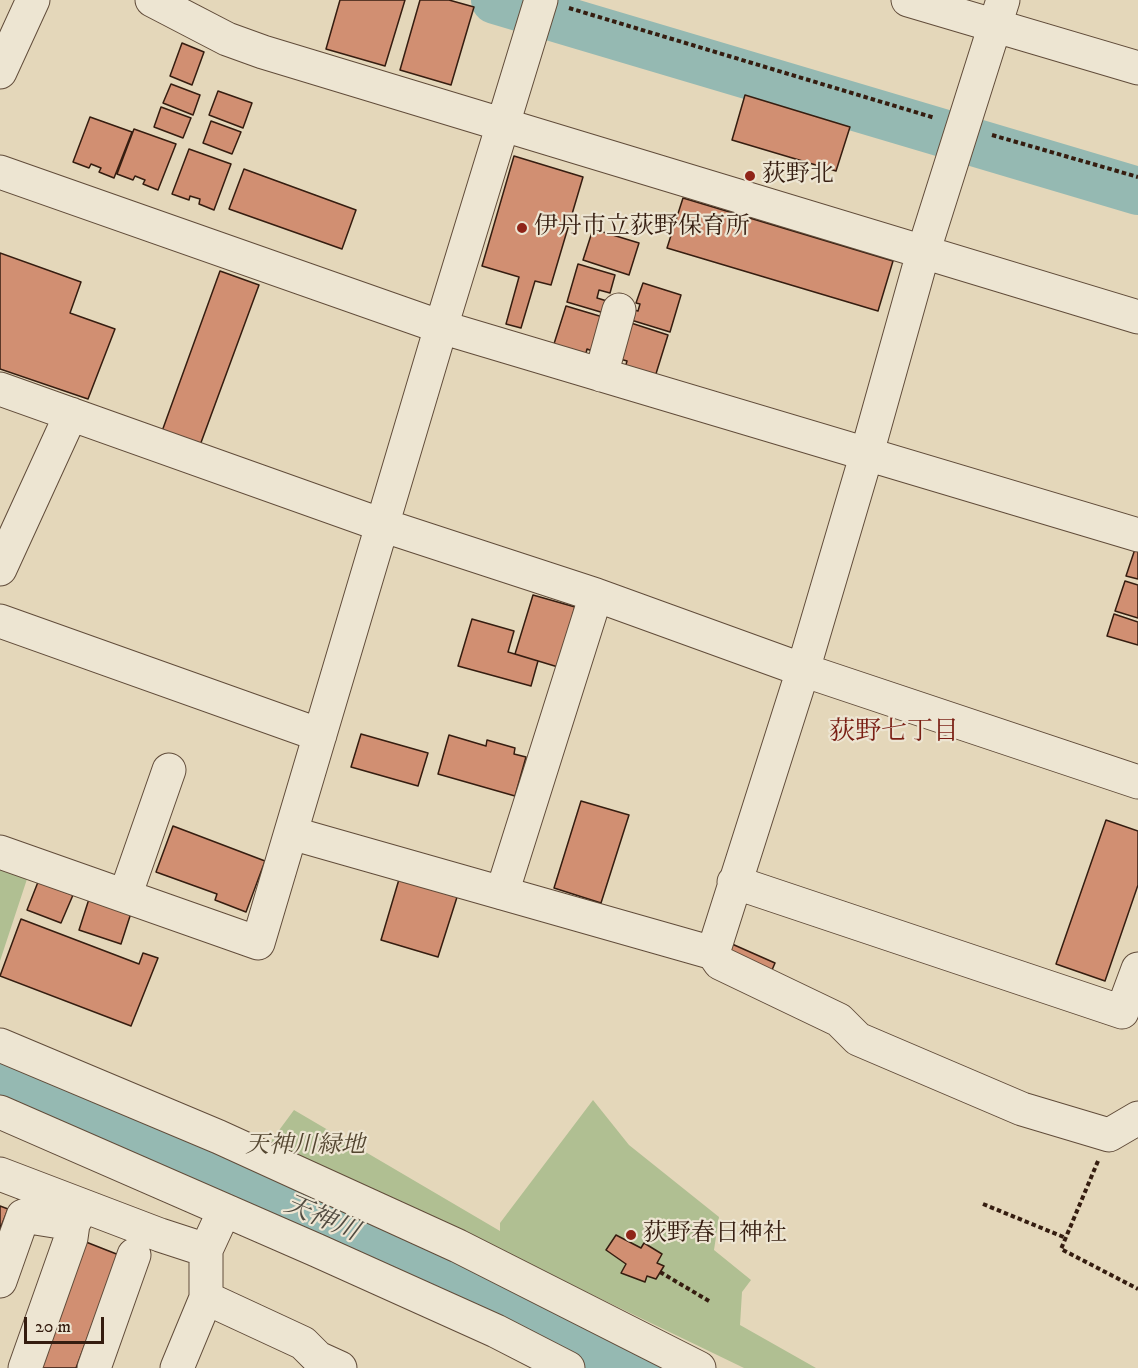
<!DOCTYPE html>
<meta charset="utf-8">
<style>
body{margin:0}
#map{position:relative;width:1138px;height:1368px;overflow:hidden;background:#e4d7ba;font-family:"IM FELL DW Pica",serif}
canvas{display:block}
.scale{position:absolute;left:24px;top:1317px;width:80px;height:27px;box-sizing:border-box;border:3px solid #351d10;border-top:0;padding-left:8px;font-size:18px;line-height:21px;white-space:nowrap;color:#351d10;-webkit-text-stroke:4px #ede5d2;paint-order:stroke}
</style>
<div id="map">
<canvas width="1138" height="1368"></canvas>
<div class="scale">20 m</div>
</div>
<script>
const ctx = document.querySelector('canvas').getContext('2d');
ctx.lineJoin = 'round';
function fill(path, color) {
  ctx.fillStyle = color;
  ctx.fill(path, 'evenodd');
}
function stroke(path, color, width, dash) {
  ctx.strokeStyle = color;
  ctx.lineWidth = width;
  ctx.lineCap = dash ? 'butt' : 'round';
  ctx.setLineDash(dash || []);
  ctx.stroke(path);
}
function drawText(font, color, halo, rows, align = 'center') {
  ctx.font = font + ' "IM FELL DW Pica","Noto Serif JP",serif';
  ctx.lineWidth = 4.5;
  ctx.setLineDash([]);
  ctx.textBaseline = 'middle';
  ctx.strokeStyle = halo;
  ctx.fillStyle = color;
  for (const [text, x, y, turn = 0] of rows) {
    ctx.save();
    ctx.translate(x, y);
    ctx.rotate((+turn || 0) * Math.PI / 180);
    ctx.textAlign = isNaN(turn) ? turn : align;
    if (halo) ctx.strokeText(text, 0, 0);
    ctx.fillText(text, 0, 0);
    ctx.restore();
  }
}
const green = new Path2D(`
 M0 866 28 876 0 961Z
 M593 1100 629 1145 719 1217 714 1250 751 1280 742 1292 740 1325 816 1368H744L539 1269 260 1156 294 1110 500 1231V1223Z`);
const river = new Path2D(`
 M495 0 1138 191
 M0 1081C213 1174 431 1258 637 1368`);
const building = new Path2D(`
 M340 0H405L385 66 326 49Z
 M420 0H449L474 7 451 85 400 70Z
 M182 43 204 52 192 85 170 76Z
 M171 84 200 95 193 115 163 103Z
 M218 91 252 103 243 128 209 115Z
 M745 95 850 127 836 171 732 140Z
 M161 107 191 118 183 138 154 127Z
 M90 117 132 132 114 178 99 172 101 168 91 164 89 168 73 162Z
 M211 121 241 132 232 154 203 143Z
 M134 129 176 144 158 190 143 184 145 180 135 176 133 180 117 174Z
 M189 149 231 164 214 210 199 204 200 199 190 196 189 200 172 194Z
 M514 156 583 177 551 285 535 281 521 328 506 324 519 277 482 266Z
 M244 169 356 210 342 249 229 209Z
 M683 198 893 261 878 311 667 248Z
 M593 229 639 243 629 275 583 260Z
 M0 253 81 282 70 313 115 329 88 399 0 369Z
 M578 264 615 275 610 293 599 290 597 298 607 301 604 313 567 302Z
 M220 271 259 285 199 448 161 434Z
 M643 283 681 295 670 332 631 320 634 310 638 311 640 304 636 303Z
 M566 306 606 318 595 352 587 349 585 357 553 347Z
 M631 323 668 335 655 377 625 368 627 361 620 359Z
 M1135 549 1138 550V579L1126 576Z
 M1125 581 1138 585V618L1115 611Z
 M533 595 575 607 558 667 515 654Z
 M1114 614 1138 622V645L1107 636Z
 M472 619 514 631 508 652 538 661 531 686 458 666Z
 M361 734 428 753 418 786 351 767Z
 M449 735 486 746 487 740 515 748 514 754 526 757 515 796 438 774Z
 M581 801 629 815 601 903 554 888Z
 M1106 820 1138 831V885L1105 981 1056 964Z
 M173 826 265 861 246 912 215 900 217 894 156 872Z
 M400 876 458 894 438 957 381 940Z
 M38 882 73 895 61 923 27 910Z
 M89 899 131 913 121 944 79 930Z
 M21 919 139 964 143 953 158 958 131 1026 0 976Z
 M732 944 775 963 769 977 726 957Z
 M0 1206 8 1209 0 1229Z
 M616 1235 641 1248 644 1243 662 1254 657 1263 664 1266 656 1279 647 1276 645 1282 621 1273 626 1264 606 1250Z
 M86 1242 119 1255 76 1368H38Z`);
const path = new Path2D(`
 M569 8 935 118
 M992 135 1138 177
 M1098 1161 1061 1249 1138 1289
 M983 1204 1066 1238
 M660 1272 709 1301`);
const minor = new Path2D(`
 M152 0 227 39 263 52C555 139 846 230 1138 317
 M908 0 1138 68
 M0 72 33 0
 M0 172 441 327 1138 535
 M601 375 619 310
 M0 389 382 525 596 595 803 670 1138 782
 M0 569 71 414
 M0 621 320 735
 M291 833 713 953 803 670 867 453 923 253 1003 0
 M0 852 258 943 441 327 541 0
 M734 882 1122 1012 1138 969
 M502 893 596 595
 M125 896 169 770
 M713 953 720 963 839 1020 858 1039 1022 1109 1109 1135 1138 1118
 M0 1045 219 1137 458 1246 699 1368
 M0 1112 316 1250 496 1331 568 1368
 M0 1174 160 1235 206 1250
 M224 1211 206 1250V1298L303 1343 318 1358 340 1368
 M0 1281 23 1216 73 1224 83 1206
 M25 1368 71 1238 73 1224
 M94 1368 134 1255
 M177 1368 206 1298`);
const markers = [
 [750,176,6,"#8f2418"],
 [522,228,6,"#8f2418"],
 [631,1235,6,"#8f2418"]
];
const poiNames = [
 ["荻野北",762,176],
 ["伊丹市立荻野保育所",534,228],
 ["荻野春日神社",643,1235]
];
const parkNames = [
 ["天神川緑地",305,1147]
];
const neighbourhoodNames = [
 ["荻野七丁目",894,734]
];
const waterNames = [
 ["天神川",321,1220,23]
];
fill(green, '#b0bf92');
stroke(river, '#95b9b2', 48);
fill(building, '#d18f72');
stroke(building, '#351d10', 1.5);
stroke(minor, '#614c3a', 35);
stroke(path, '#351d10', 4, [4.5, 3]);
stroke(minor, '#ede5d2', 33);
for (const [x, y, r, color] of markers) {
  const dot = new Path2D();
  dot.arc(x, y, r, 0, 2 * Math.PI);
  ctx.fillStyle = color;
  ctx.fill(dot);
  stroke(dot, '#ede5d2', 2);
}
drawText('24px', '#351d10', '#ede5d2', poiNames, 'left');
drawText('italic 24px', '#544630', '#ede5d2', parkNames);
drawText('26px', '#7a1f14', '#ede5d2', neighbourhoodNames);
drawText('italic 26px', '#524c41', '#ede5d2', waterNames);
</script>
